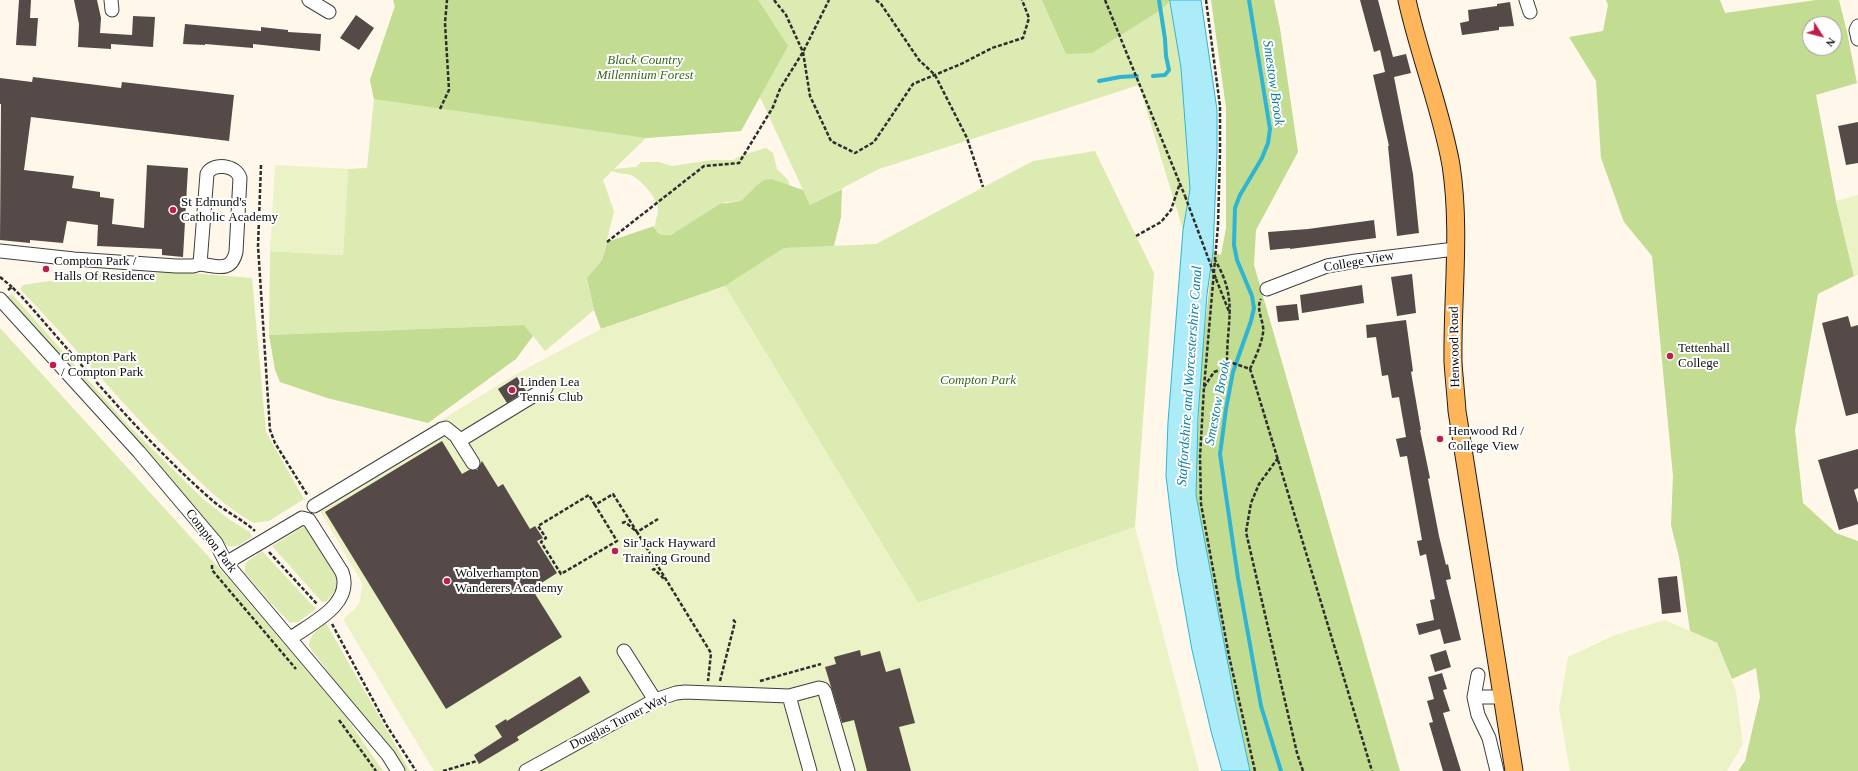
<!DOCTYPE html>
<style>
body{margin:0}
#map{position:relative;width:1858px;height:771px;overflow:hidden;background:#fff7ea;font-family:"Times New Roman",serif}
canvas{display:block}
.north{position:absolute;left:1802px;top:16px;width:40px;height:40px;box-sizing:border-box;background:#fff;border:1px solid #9e9e9e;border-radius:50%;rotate:126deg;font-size:11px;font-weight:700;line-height:16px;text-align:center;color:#0c0c0c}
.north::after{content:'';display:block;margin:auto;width:14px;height:18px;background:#c21d47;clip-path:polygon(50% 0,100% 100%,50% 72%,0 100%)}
</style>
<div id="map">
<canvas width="1858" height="771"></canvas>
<div class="north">N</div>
</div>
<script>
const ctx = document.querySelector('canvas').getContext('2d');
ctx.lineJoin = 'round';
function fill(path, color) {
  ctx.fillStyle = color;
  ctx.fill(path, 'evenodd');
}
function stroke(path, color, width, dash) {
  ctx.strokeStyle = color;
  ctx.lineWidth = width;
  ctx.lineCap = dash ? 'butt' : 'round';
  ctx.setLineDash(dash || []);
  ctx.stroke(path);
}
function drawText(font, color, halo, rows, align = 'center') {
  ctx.font = font + ' "Times New Roman",serif';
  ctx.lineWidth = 4;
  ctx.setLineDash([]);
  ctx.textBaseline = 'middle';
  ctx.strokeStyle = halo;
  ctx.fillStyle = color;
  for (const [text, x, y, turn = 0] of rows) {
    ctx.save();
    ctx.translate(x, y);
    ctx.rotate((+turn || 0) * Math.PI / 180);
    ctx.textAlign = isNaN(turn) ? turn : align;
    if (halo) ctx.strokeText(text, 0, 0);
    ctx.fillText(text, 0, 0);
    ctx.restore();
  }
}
const green = new Path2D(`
 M393 0H1170L1181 68 1190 189 1183 230 1139 85 879 169 810 205 760 97 741 131 646 138 614 169 636 167 641 162H659L672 166 712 160H733L742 155 766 148 773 153 777 169 788 180 790 186H756L741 201 726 202 671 235 665 236 656 231C653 223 658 217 658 209 657 197 641 180 631 175 625 173 618 174 612 171L603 180 614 211 602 260 587 278 594 310 545 351 524 325 269 335 270 251 343 255 348 169 367 168 374 99 370 80 395 6Z
 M1095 151 1154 273 1135 527 918 603 725 286 784 248 876 244 1033 161Z
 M179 272 252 278 266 432 304 499 269 521 254 523C224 507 201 483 177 459 122 405 74 345 20 289L23 285 102 273Z
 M12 294 128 425 203 499 230 520 250 532 252 537 240 545 231 547 215 539 5 300 8 296Z
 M0 328 229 579 346 717 383 771H0Z
 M303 527 308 529C313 538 319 547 324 556 335 574 345 586 325 602H322L272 546Z
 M262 551 316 609 298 622 290 623 269 601 245 573V565L248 561Z
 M326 623 410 771H401L309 646C310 634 317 630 326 623Z`);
const forest = new Path2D(`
 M393 0H758L788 46 741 131 646 138 374 99 370 80 395 6Z
 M1042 0H1170L1162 9 1092 53 1066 54Z
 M1211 0H1274L1280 28 1298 152 1256 230 1254 265 1400 771H1250L1236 706 1196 495V464L1202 355 1213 252 1221 255 1226 228V108Z
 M1606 0H1720L1725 13 1816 0H1839L1847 32 1857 83 1816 95 1836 201 1854 276 1818 294 1795 430 1803 503 1836 533 1858 541V771H1738L1745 761 1760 697 1756 668 1732 679 1717 643 1690 631 1679 557 1671 525 1673 476 1652 256 1624 222 1601 158 1596 81 1569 37 1603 31 1608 5ZM1810 24H1834V48H1810Z
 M771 179 803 190 810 205 842 189 841 217 834 246 784 248 725 286 601 329 594 310 587 278 602 260 607 242 654 226C657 235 663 236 671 235L720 204 741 201 756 186 764 180Z
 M524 325 533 336 516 359 428 423 327 398 280 382 275 370 269 335Z`);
const pitch = new Path2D(`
 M275 165 348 169 343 255 270 251Z
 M1858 195V275L1854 276 1836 201Z
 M725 286 918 603 1135 527 1199 771H434L343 619 355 609 360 601 362 583 319 509 359 485 353 474 518 373 601 329Z
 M1665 620 1717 643 1736 691 1743 744 1727 771H1570L1559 709 1568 657 1615 635Z`);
const water = new Path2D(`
 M1170 0H1201L1217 110V151L1213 252 1207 294 1198 417 1196 495 1236 706 1250 771H1222L1211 731 1192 650 1177 566 1166 476 1168 422 1183 230 1190 189 1181 68Z`);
const stream = new Path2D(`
 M1249 0 1270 129 1268 143 1262 158 1240 195 1235 208 1234 245 1237 260 1252 296 1254 308 1251 321 1233 372 1226 409 1220 454 1238 578 1261 706 1281 771
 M1153 76 1165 75 1169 70 1166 56 1165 39 1159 0
 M1099 81 1120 77 1137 76`);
const building = new Path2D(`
 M19 0H31L30 18H38L36 46 16 45Z
 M74 0H97L101 18 100 33 132 35 133 16 155 17 153 47 111 44V49L78 47 79 24Z
 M1360 0H1378L1393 57 1406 54 1411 73 1394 77 1413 174 1419 233 1397 236 1388 146H1389L1373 75 1385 72 1380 50 1374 52Z
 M1510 2 1514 26 1499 27V30L1462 35 1460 23 1469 21 1468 10 1497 6V4Z
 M356 15 374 28 359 50 340 38Z
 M185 24 261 31V27L288 30V32L321 34 320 51 253 44V48L205 44V45L183 44Z
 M33 77 121 88 122 82 234 95 229 141 31 117 24 170 74 176 72 188 100 192V197L114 199 112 224 144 228 147 165 188 168 183 257 162 255V249L97 246 98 225 67 221 63 243 30 240V243L0 240 1 104H0V78L32 82Z
 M1858 122V163L1846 165 1838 126Z
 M1374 220 1376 238 1290 249V248L1270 250 1268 232 1308 229Z
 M1412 274 1416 313 1397 316 1391 277Z
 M1362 285 1364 303 1302 313 1300 295Z
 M1297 304 1299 320 1278 322 1276 306Z
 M1848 316 1851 327 1858 325V413L1846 416 1822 323Z
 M1406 320 1413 371 1411 372 1421 430H1420L1430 478 1428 479 1439 536 1446 565 1448 564 1451 579 1446 580 1461 640 1444 644 1440 629 1419 635 1416 624 1434 620 1430 600 1435 599 1426 554 1420 556 1417 541 1422 540 1407 456 1400 457 1396 439 1406 437 1399 397 1392 398 1388 375 1382 376 1376 337 1367 338 1366 325Z
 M517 377 526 391 507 403 498 389Z
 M442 441 462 474 469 470H477L482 461 498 487 503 484 530 529 535 526 543 538 537 541 557 573 532 589 562 637 446 709 325 512Z
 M1858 449V488L1854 490 1858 503V524L1839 530 1818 460Z
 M1677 576 1681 612 1662 614 1658 578Z
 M860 650 861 656 880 651 886 672 900 668 915 723 899 727 911 771H867L854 720 842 723 825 667 836 664 834 657Z
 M1446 650 1451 667 1435 672 1430 655Z
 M1442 673 1447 689 1443 690 1450 711 1443 713 1461 771H1443L1429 723 1433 722 1427 701 1434 699 1428 677Z
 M580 676 590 692 517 737 519 740 479 764 474 755 502 737 495 726 506 719 507 721Z`);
const path = new Path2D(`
 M774 0 786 15 803 52 810 96 831 141 855 153 874 142 913 84 961 64 992 48 1023 38 1029 18 1022 0
 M876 0 881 4 919 60 935 75 967 138 983 187
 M1105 0 1185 196
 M1206 0 1220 106V152L1218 225 1204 387 1200 457 1201 504 1229 656 1255 771
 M440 109 449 90 445 23 447 0
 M261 165 258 246 270 430 275 443 308 496
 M1136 236 1161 222 1171 210 1180 183
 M607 242 704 166 739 163 773 107 780 89 803 52 829 0
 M0 277 12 287
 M1216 279 1230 314
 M8 290 12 287 22 297C84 367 143 440 213 501 226 512 242 519 255 531
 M1227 361 1250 369 1255 384 1372 771
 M1250 369C1255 358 1261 346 1263 333 1265 322 1255 310 1261 299
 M1204 387 1214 372 1223 369 1227 361C1227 319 1238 299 1215 260
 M1278 458 1259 484 1251 503 1246 532 1297 753 1303 771
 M595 505 589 495 538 526 546 538 541 542 561 574 617 541 595 505 613 494 637 532 658 519
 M622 523 625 522 637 532 711 653 708 681
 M269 552 317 604
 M212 565V570L296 669
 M652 570 654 569 664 579
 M332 624 387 726 416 771
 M720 681 735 622 732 618
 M760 681 821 664
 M339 720 376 771
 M443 771 477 761`);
const minor = new Path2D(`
 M111 0 112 10
 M309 0 329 12
 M1526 0 1530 12
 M1858 26 1856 30 1858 39
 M0 251 74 259 176 266H193L200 264 207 174C213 162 236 165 240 178L236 252C231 273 217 266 200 264
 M1267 289 1327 266 1356 261 1455 249
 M0 299 139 452 216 543 226 563 388 755 398 771
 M459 441 546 388
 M314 506 442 429 446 428 456 436 473 463
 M226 563 302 518 309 520 342 572C354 604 312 623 291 638
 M624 651 655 700
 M1478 675 1474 697 1478 715 1489 738 1497 771
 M789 696 810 771
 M1474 697H1502
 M526 771 655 700 676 693 685 692 789 696 819 688 823 689 825 692 848 771`);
const major = new Path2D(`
 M1407 0C1419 55 1441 109 1451 165 1461 230 1452 297 1453 362 1454 378 1456 395 1457 411L1514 771`);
const pathBridge = new Path2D(`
 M1185 196 1216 279`);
const markers = [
 [173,210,4,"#c21d47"],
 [46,269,4,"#c21d47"],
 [1670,356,4,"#c21d47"],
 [53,365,4,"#c21d47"],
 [512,390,4,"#c21d47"],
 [1440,439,4,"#c21d47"],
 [615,551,4,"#c21d47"],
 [447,581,4,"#c21d47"]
];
const parkNames = [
 ["Black Country",645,61],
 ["Millennium Forest",645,76],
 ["Compton Park",978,381]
];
const poiNames = [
 ["St Edmund's",181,203],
 ["Catholic Academy",181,218],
 ["Compton Park /",54,262],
 ["Halls Of Residence",54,277],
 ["Tettenhall",1678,349],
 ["College",1678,364],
 ["Compton Park",61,358],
 ["/ Compton Park",61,373],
 ["Linden Lea",520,383],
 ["Tennis Club",520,398],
 ["Henwood Rd /",1448,432],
 ["College View",1448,447],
 ["Sir Jack Hayward",623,544],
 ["Training Ground",623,559],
 ["Wolverhampton",455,574],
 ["Wanderers Academy",455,589]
];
const streetNames = [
 ["College View",1359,262,-10],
 ["Henwood Road",1455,347,-91],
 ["Compton Park",211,541,53],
 ["Douglas Turner Way",619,722,-27]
];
const waterNames = [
 ["Smestow Brook",1273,83,82],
 ["Staffordshire and Worcestershire Canal",1190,376,-86],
 ["Smestow Brook",1218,403,-79]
];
fill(green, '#dbebb2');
fill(forest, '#c2dc91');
fill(pitch, '#ebf2c5');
fill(water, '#acecf9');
stroke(water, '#2fb4d4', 1);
stroke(stream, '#2fb4d4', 4);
fill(building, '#554a48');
stroke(minor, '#3f3f3f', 15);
stroke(major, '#1d1d1d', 19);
stroke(path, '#2e2e2e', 2.5, [4, 2]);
stroke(minor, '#fff', 13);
stroke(major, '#ffb65a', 17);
stroke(pathBridge, '#2e2e2e', 2.5, [4, 2]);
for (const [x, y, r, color] of markers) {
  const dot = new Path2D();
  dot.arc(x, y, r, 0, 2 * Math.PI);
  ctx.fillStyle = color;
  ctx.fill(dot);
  stroke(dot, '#fff', 1.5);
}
drawText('italic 13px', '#396619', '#fff', parkNames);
drawText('13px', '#0c0c0c', '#fff', poiNames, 'left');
drawText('13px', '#0c0c0c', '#fff', streetNames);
drawText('italic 14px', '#0f80a3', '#fff', waterNames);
</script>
